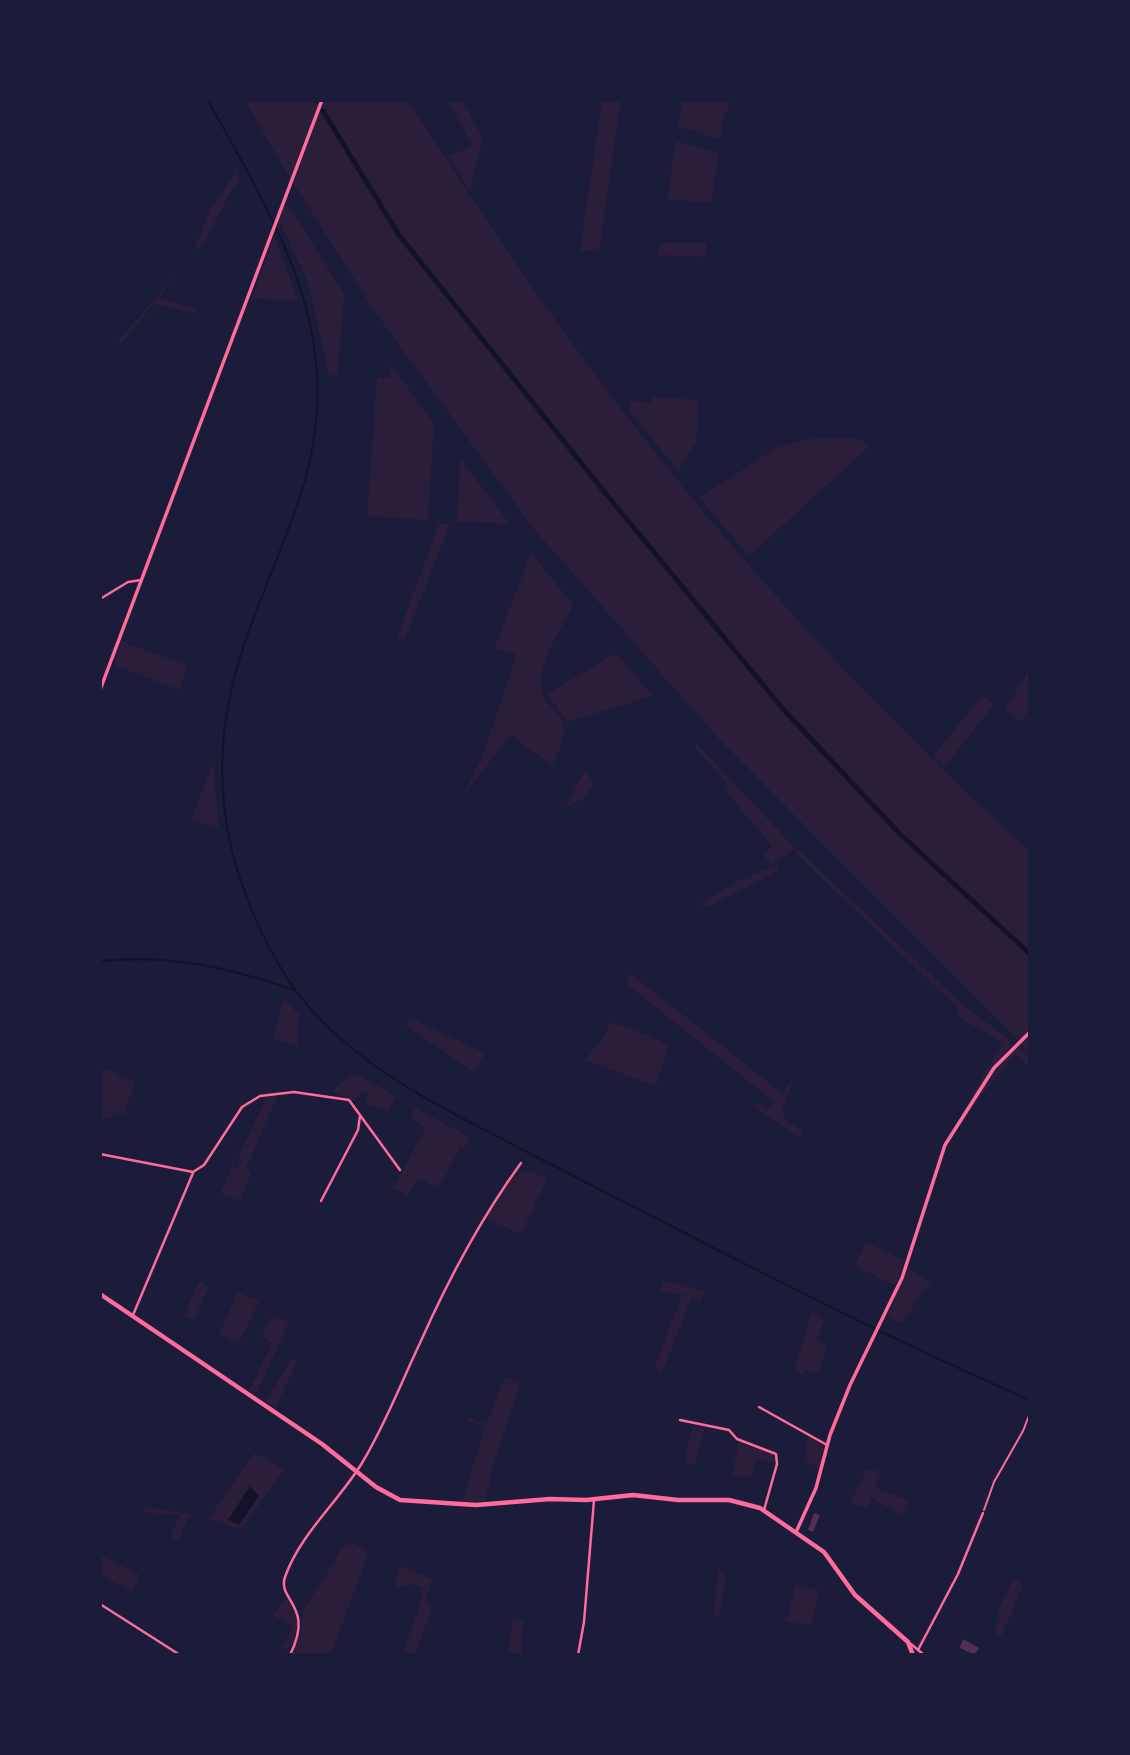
<!DOCTYPE html>
<style>
body{margin:0}
#map{position:relative;width:1130px;height:1755px;overflow:hidden;background:#1b1b3a;font-family:"DejaVu Sans",sans-serif}
canvas{display:block}
.frame{position:absolute;inset:0;border:102px solid #1b1b3a;pointer-events:none}
</style>
<div id="map">
<canvas width="1130" height="1755"></canvas>
<div class="frame"></div>
</div>
<script>
const ctx = document.querySelector('canvas').getContext('2d');
ctx.lineJoin = 'round';
function fill(path, color) {
  ctx.fillStyle = color;
  ctx.fill(path, 'evenodd');
}
function stroke(path, color, width, dash) {
  ctx.strokeStyle = color;
  ctx.lineWidth = width;
  ctx.lineCap = dash ? 'butt' : 'round';
  ctx.setLineDash(dash || []);
  ctx.stroke(path);
}
const green = new Path2D(`
 M245 100H408C465 189 523 277 586 362 716 539 868 704 1030 851V1053L717 737 533 528 375 312 285 170Z
 M448 100H463L483 139 470 191 449 156 472 146Z
 M602 100H621L599 251H580Z
 M683 100H732L724 116 720 139 678 127Z
 M676 141 719 153 711 203 667 199Z
 M236 172 240 182 230 193 200 250 195 248 210 209Z
 M284 207H290L344 294 338 375H329L309 285 279 220Z
 M274 236 298 300 252 299Z
 M661 243H707L706 257 658 255Z
 M189 260 159 298 199 310 194 314 154 304 121 344 117 342Z
 M391 363 434 425 428 520 367 516 377 377 390 378Z
 M652 397 699 400 696 443 678 471 628 409 630 401 651 403Z
 M850 438 863 440 869 447 749 556 699 498 776 448 809 439Z
 M460 458 510 524 457 522Z
 M439 524H450L405 639 397 638Z
 M531 552 573 605C563 627 542 656 541 681 540 720 585 702 552 766L511 735 463 796 482 757 517 654 494 650Z
 M121 641 188 666 179 690 114 665Z
 M616 653 653 696 567 722 547 694Z
 M1030 668V706L1022 722 1005 710Z
 M982 696 994 704 945 767 934 755Z
 M697 744 796 849 771 865 763 854 772 846 725 790 729 786 694 747Z
 M213 763 219 830 191 819Z
 M585 769 594 784 585 798 565 808Z
 M798 850 962 1004 1010 1040V1047L963 1110 1002 1043 956 1015 958 1008 795 853Z
 M777 865 780 870 706 908 699 904 742 879Z
 M630 973 782 1093 791 1080 793 1082 782 1109 786 1121 803 1131 800 1138 755 1108 757 1103 768 1109 773 1101 626 984Z
 M283 999 299 1014 298 1046 273 1038Z
 M413 1019 485 1053 474 1072 405 1025Z
 M611 1022 647 1035 669 1046 656 1086 585 1060 603 1038Z
 M1017 1047 1030 1057V1068L1015 1054 968 1112 996 1070Z
 M100 1070H108L135 1082 124 1114 114 1113 112 1118 100 1117Z
 M355 1074 397 1096 388 1112 365 1103 369 1095 362 1091 354 1101 335 1093 333 1090 348 1076Z
 M278 1094 246 1168 252 1172 240 1201 220 1193 232 1167 237 1169 242 1158 238 1156 267 1097Z
 M415 1108 470 1137 464 1149 460 1147 439 1189 418 1178 408 1196 393 1188 425 1129 411 1116Z
 M533 1172 547 1180 521 1234 486 1219C496 1200 508 1169 533 1172Z
 M866 1242 905 1260 895 1286 854 1266Z
 M908 1268 933 1285 923 1291 902 1324 887 1316Z
 M199 1281 209 1287 194 1320 184 1316Z
 M662 1281 682 1284 705 1292 701 1301 691 1298 662 1373 654 1369 682 1295 691 1296 661 1291Z
 M238 1292 259 1301 239 1343 219 1334Z
 M811 1313 825 1320 816 1340 827 1346 818 1374 806 1370 804 1374 794 1371Z
 M272 1315 289 1322 256 1395 249 1390 272 1343 261 1337Z
 M292 1358 297 1361 276 1407 266 1401Z
 M505 1377 521 1383 494 1463 485 1501 462 1502 485 1427 467 1420 468 1417 486 1424Z
 M693 1425 705 1427 695 1465 684 1462Z
 M808 1436 824 1446 819 1467 804 1462Z
 M739 1442 774 1455 775 1463 756 1459 752 1478 732 1474Z
 M254 1453 284 1469 241 1530 208 1519Z
 M867 1469 881 1472 875 1488 908 1500 902 1515 872 1498 868 1509 850 1503Z
 M146 1507 190 1514 178 1541 170 1538 180 1515 144 1512Z
 M352 1543 369 1551 331 1655H292L301 1632 303 1611 345 1544 350 1546Z
 M100 1555 140 1575 133 1592 100 1575Z
 M401 1566 433 1579 425 1602 433 1605 415 1655H401L419 1609 423 1588 412 1584 398 1589 394 1585Z
 M718 1569 726 1573 720 1615 714 1617Z
 M1013 1579 1024 1584 1001 1637 993 1633 1001 1616 996 1614Z
 M796 1585 819 1590 811 1625 786 1622Z
 M286 1597C300 1616 301 1630 288 1650L282 1648 293 1625 273 1616Z
 M513 1619 523 1620 522 1655H507Z`);
const water = new Path2D(`
 M250 1486 259 1496 239 1525 228 1520Z`);
const stream = new Path2D(`
 M208 100C276 225 347 330 305 480 285 549 250 614 233 683 216 750 219 823 243 887 256 923 273 959 296 991 349 1061 430 1102 506 1141 554 1166 602 1191 650 1215 775 1280 901 1344 1030 1400
 M100 961C171 954 227 967 294 990`);
const canal = new Path2D(`
 M317 100V101
 M323 111 399 235 602 489 783 709 899 833 1030 954`);
const building = new Path2D(`
 M814 1513 820 1515 813 1532 808 1530Z
 M963 1639 979 1648 975 1655 960 1648Z`);
const path = new Path2D(`
 M984 1510 994 1482 1023 1431 1030 1413`);
const minor = new Path2D(`
 M100 599 128 582 141 580
 M100 1154 193 1172 204 1165 242 1107 260 1096 294 1092 349 1100 400 1170
 M321 1201 358 1130 360 1116
 M133 1315 193 1173
 M759 1407 827 1445
 M680 1420 729 1430 737 1439 776 1454 777 1464 764 1510
 M100 1604 180 1655
 M911 1644 924 1655
 M918 1650 958 1574 983 1513
 M290 1655C315 1605 277 1601 285 1577 300 1534 339 1501 362 1463 385 1425 401 1383 420 1343 448 1280 481 1218 521 1163
 M578 1655 584 1622 594 1500`);
const tertiary = new Path2D(`
 M100 690 322 100
 M797 1530 816 1488 830 1435 850 1385 902 1278 945 1145 994 1068 1030 1032`);
const secondary = new Path2D(`
 M100 1294 322 1444 376 1487 400 1500 476 1505 550 1499 586 1500 633 1495 678 1500H729L760 1508 824 1552 855 1595 908 1642 913 1655`);
fill(green, '#2a1e3b');
fill(water, '#12122b');
stroke(stream, '#12122b', 2);
stroke(canal, '#12122b', 5);
fill(building, '#542f53');
stroke(path, '#ff6b9d', 2);
stroke(minor, '#ff6b9d', 2.5);
stroke(tertiary, '#ff6b9d', 3.5);
stroke(secondary, '#ff6b9d', 4.5);
</script>
